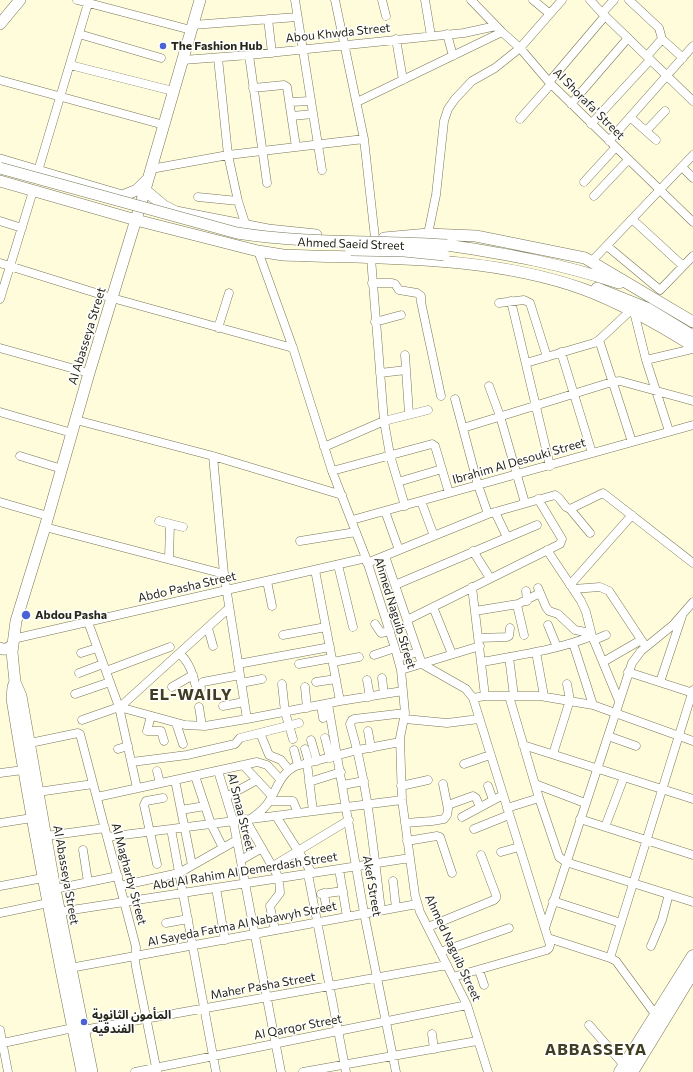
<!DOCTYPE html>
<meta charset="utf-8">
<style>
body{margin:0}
canvas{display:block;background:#fefcdb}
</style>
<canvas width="693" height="1072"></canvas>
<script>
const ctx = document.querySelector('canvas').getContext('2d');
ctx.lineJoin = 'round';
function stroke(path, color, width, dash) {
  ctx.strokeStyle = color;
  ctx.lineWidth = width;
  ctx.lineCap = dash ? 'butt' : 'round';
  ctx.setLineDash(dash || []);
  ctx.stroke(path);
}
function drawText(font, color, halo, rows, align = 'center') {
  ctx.font = font + ' Commissioner,"Noto Sans Arabic",sans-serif';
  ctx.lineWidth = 3;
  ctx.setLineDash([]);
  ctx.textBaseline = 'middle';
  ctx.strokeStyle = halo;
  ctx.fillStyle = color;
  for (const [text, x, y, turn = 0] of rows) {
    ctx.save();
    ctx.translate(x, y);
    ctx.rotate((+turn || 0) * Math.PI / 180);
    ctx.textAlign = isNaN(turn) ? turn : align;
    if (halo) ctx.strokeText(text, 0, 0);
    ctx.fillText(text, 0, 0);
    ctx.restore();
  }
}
const street = new Path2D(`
 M77 0 191 30
 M295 0 322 170
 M335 0 364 139 375 238
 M382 0 386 16
 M425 0 431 36
 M471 0 502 32 520 48 549 82 693 222
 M533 0 550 14
 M590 0 602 13 693 101
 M629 0 659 28 662 39 683 58
 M602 13 614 0
 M268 19 272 53
 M193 25 297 17
 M79 34 161 58
 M447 34 453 56
 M396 39 403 80
 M249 55 267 183
 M647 56 662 39
 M218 58 228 155 238 201 246 226
 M183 60 249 55 464 33 496 26
 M70 65 169 90
 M0 80 164 125
 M549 82 605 16
 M253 88 284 85 287 87 296 147
 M290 102 311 101
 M357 102 502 32
 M571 104 628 38
 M292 116 313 114
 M630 117 656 140
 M520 119 551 84
 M591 124 650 60
 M646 131 665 111
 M609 141 693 46
 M682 167 693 178
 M151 169 228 155 364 139
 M38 171 89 0
 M584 182 615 148
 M594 196 628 160
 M198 197 238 201
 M632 219 683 266
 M0 221 22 228
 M428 234 436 195 444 121 448 109 455 99 472 81 495 68 520 48 562 0
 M607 246 660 290 693 256
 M258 251 293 348 332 471 366 558 395 648 401 670 405 713 400 738 402 800 415 895 420 912 467 1005 488 1072
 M371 258 384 421 390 455 405 506
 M592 261 693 155
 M0 263 112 298 293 348
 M372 283H392L395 284 399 290 417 293 421 296V302L441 396
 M0 299 33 191
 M511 301 550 466
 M499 303 524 300 530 303 547 357
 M634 312 646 360 669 431
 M375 322 401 315
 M218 328 229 293
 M599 340 632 442
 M0 348 89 373
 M561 352 592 453
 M405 355 409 414
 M646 360 693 349
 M526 363 594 343 599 340 630 311
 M380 373 406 370
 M489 386 500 416 525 503
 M455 399 478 485 488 514
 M0 412 72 433
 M76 420 213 456 342 495
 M463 428 612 382 620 381 693 401
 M324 447 384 421 428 410
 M20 456 62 469
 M213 456 224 574 247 719
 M332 471 432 444 435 446 449 493
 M398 482 442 469
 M421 501 434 536
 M0 502 48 516
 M570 509 603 493 693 563
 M385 511 399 550
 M495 512 507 537
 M352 520 693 425
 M159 521 183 527
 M45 527 224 574
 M300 541 356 532
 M547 550 581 601 586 612 592 636 619 701
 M473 551 490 578
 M385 556 422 664 466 689 469 693 473 698 550 945 549 948 547 950 453 977
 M169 559 170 524
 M367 563 488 514 555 495 559 498 566 507 570 509 590 533
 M338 565 353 627
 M315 570 340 701
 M267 581 272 606
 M395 585 537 525
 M570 585 632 515
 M472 587 485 696
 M538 588 546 607 549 611 558 614 575 630 591 633
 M573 589 600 587 609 591 646 647
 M526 591 527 601
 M517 605 524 635
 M433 607 452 654
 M475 611 518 604 540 593
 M407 620 560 544 562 539 538 499
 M88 622 119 707 137 788
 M375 624 381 633 390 631
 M548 625 557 647
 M208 628 213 646
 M283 635 326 627
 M479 638 507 637 509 636 510 628
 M13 639 366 558
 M594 640 606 635
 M573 643 593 705
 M536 652 544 696
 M81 653 97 648
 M179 654C186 658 191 669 193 676 195 681 194 685 198 689L201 688
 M374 655 395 648
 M509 657 514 696
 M398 658 418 652
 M333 662 359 657
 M482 662C519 655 557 650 592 636
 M603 662 641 640
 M238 664 330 647
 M299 664 332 658
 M401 670 480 646
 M106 671 170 647
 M628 672 693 693
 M79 673 103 664
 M382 678 384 694
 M367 680 369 691 368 697
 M203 682 240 675
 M316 682 336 679
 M660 682 682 616
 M241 683 262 679
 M282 684 285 712 293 739
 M172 687 193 675
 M305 687 307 708
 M75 694 110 682
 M509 696 539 798 559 857 566 862 693 902
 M473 698 485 696H540L593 705 693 741
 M328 704 364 913 396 1072
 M321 705 323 718
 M223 706 244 702
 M120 707 229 608
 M199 707 202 726
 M151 716 147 731H161L164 741
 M405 719 447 723 479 719
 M82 720 119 707 185 725 205 726 247 719 340 701 403 691
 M176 723 183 744
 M368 731 371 748
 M260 733 269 755 281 760 289 770
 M608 736 636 746
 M325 738 330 758
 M311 740 317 761
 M30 743 78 733 80 734 136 947 135 960 136 967 157 1072
 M523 745 693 799
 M118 749 128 746
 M305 749 309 763
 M294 750 298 765
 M553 754 570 700 567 684
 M132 762 187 755 235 744 240 738 299 723
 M307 763 313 811
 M464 764 490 755
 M243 765 272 796
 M157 771 160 783
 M218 771 233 820 281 1072
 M0 773 23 770
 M195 776 211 824 223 848
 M175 780 192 865
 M309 782 341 772
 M535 784 585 803
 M343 785 364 781
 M401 786 428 780
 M488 786 493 800
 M38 792 93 784
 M97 797 257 762 267 765 280 779
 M226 797 257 780
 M270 801H293L298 813
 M448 805 473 796 476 798 480 807
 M507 808 539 798
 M181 810 205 806
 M276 816 312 873
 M462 817 503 795
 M252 818C259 813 266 807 270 800 278 786 281 773 296 766L358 750 400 742
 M245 819 279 878 280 893 270 906 275 930
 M580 819 693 855
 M0 823 32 818
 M405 823 432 821 444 819 447 815 448 809 443 784
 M605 827 624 777
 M171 829 216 1072
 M474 829 509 815
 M46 836 105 828
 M107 837 402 800
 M407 841 437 836 440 837 452 873
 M83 850 88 882
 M501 852 519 847
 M241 860 262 848
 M157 864 144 805 146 801 163 798
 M273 866 349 820
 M339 869 347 917
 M308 874 346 1072
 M393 881 396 908
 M0 886 43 878
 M120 886 179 873 237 840
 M216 888 225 940
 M55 889 118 876
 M324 893 326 906
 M321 894 343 891
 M553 901 621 923
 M381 910C373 848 368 784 350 724L352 720 354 719 405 713
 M59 912 410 858
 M0 913 53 902
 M166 923 188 919
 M428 927 494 900 496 898V895L481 855
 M545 928 632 663 641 651 673 625 693 602
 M548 938 610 958 616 961 655 1014
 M651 946 662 920 669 894
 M440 952 509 928
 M610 958 693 690
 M70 968 417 904
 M479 970 484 985
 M589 1025 624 1065
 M0 1030 8 1072
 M83 1030 447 965
 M432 1034 434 1049
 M3 1043 73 1028
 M135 1072 467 1005
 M303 1072 477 1041`);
const secondary = new Path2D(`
 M0 24 20 0
 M0 160 122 196 137 190 147 180
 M0 181 136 220 258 251 283 255C383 259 487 255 583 289 621 303 658 324 693 346
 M145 190 164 206 176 212 268 230 316 235
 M384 238 428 234 476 236 585 258 693 322
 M447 245C507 254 562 264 619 283
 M597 288 647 308 693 336
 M0 648C5 651 8 648 13 645
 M15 682 13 687 12 699C32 824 56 948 82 1072
 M92 1072 55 889 21 696 15 682 12 652 16 621 45 527 89 373 145 190 200 0`);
const primary = new Path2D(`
 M620 1072 693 956
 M632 1072 693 972`);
const secondaryBridge = new Path2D(`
 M0 168 237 233C307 244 376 240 447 245
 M351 250 404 251 444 255`);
const markers = [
 [163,46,4,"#4a62d6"],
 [26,615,5,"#4a62d6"],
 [84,1022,4,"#4a62d6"]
];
const streetNames = [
 ["Abou Khwda Street",338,33,-6],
 ["Al Shorafa' Street",589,104,45],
 ["Ahmed Saeid Street",351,244,2],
 ["Al Abasseya Street",87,336,-73],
 ["Ibrahim Al Desouki Street",519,461,-16],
 ["Abdo Pasha Street",187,587,-13],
 ["Ahmed Naguib Street",395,613,73],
 ["Al Smaa Street",241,812,76],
 ["Abd Al Rahim Al Demerdash Street",245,871,-9],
 ["Al Magharby Street",129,874,75],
 ["Al Abasseya Street",66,875,80],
 ["Akef Street",372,886,80],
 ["Al Sayeda Fatma Al Nabawyh Street",242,924,-11],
 ["Ahmed Naguib Street",453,948,65],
 ["Maher Pasha Street",263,986,-10],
 ["Al Qarqor Street",298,1027,-11]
];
const poiNames = [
 ["The Fashion Hub",171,46],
 ["Abdou Pasha",35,615],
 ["المأمون الثانوية",92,1015],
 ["الفندقيه",92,1029]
];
const districtNames = [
 ["EL-WAILY",191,695],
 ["ABBASSEYA",596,1050]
];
stroke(street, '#797659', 9);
stroke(secondary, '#797659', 12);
stroke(primary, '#797659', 13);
stroke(street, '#fff', 8);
stroke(secondary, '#fff', 11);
stroke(primary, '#fff', 12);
stroke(secondaryBridge, '#797659', 12, []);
stroke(secondaryBridge, '#fff', 11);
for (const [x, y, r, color] of markers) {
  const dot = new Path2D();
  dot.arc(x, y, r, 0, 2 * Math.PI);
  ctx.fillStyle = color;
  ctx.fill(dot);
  stroke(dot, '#fff', 1.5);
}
drawText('12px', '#27261a', '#fff', streetNames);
drawText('bold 12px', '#27261a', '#fff', poiNames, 'left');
ctx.letterSpacing = '1px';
drawText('bold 16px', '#403d22', '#fff', districtNames);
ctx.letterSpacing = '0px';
</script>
